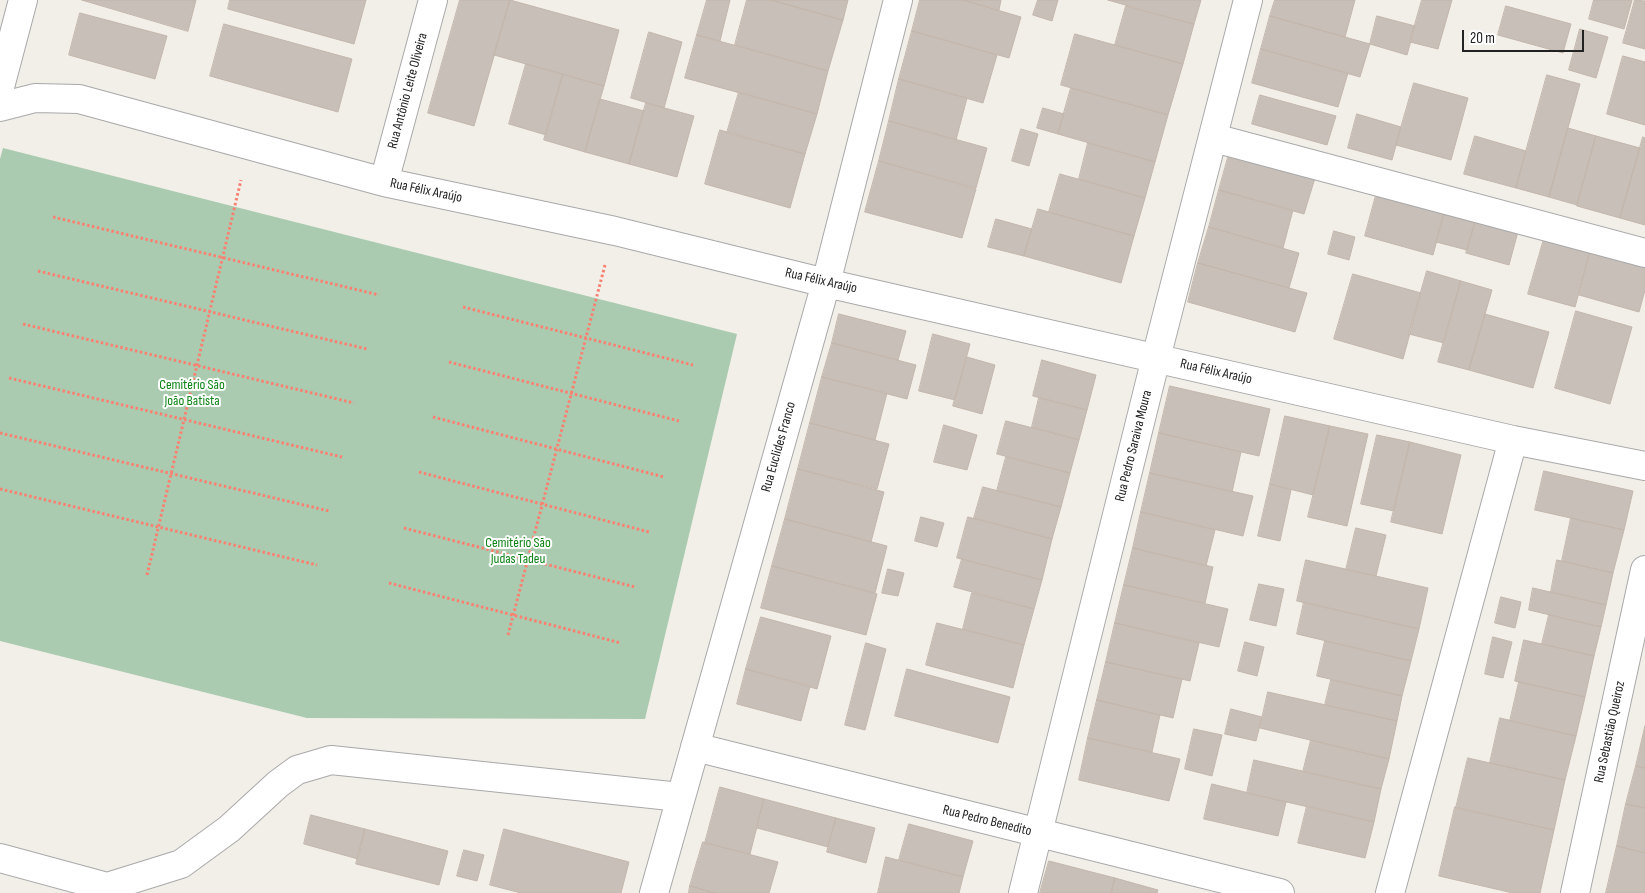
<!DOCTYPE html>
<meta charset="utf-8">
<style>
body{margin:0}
#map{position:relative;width:1645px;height:893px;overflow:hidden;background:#f2efe9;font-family:"Sofia Sans Condensed",sans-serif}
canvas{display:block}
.scale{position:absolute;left:1462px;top:30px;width:122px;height:22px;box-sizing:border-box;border:2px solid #222;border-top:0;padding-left:6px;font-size:15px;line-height:18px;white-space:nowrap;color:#222;-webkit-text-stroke:4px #fff;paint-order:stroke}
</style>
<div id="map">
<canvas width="1645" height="893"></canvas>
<div class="scale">20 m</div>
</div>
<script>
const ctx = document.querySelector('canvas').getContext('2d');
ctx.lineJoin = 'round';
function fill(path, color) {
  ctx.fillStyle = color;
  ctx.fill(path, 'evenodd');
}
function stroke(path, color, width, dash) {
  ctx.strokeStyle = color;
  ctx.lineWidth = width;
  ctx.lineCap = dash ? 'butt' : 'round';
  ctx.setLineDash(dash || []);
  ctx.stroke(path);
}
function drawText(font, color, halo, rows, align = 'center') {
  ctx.font = font + ' "Sofia Sans Condensed",sans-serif';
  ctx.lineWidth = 4;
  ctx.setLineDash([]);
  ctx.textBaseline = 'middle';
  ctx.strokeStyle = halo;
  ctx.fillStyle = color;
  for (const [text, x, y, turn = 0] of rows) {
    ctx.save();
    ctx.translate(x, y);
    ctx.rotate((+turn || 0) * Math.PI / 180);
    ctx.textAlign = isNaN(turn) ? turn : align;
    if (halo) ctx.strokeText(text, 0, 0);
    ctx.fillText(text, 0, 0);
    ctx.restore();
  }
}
const cemetery = new Path2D(`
 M3 148 737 334 645 719 307 718 0 641V159Z`);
const building = new Path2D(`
 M82 0H196L188 31Z
 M230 0H366L354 44 228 9Z
 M460 0H510L474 126 428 113Z
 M510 0 619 30 604 86 494 55Z
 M707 0H730L720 41 697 35Z
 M747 0H771L843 20 828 71 735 45Z
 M771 0H848L843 20Z
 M920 0H963L1021 17 1009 58 912 31Z
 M963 0H1001L999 10Z
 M1038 0H1058L1052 21 1033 15Z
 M1108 0H1201L1194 24Z
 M1275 0H1355L1345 37 1270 16Z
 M1422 0H1452L1438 49 1410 42Z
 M1594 0H1632L1624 29 1589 19Z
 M1635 0 1645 1V49L1623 43Z
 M1126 6 1194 24 1183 64 1115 45Z
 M1506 6 1571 24 1563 53 1498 35Z
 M80 13 167 36 155 79 69 55Z
 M1270 16 1370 44 1360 77 1261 49Z
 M1377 16 1415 26 1407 55 1370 44Z
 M224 24 352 59 338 112 210 76Z
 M1580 29 1608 37 1596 78 1569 70Z
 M912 31 997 55 983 103 899 79Z
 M649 32 682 42 664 108 631 98Z
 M1075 34 1183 64 1168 115 1061 85Z
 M697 35 828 71 817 114 685 78Z
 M1261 49 1348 73 1338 107 1252 83Z
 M1623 56 1645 62V125L1607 114Z
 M526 64 563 74 546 135 509 124Z
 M563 74 604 86 585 152 544 140Z
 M1547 75 1580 84 1549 197 1516 188Z
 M899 79 967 98 956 140 889 121Z
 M1414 83 1468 98 1451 160 1396 145Z
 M1071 88 1168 115 1155 162 1058 134Z
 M739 92 817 114 805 154 727 133Z
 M1260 95 1336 116 1327 145 1252 124Z
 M600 99 644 111 629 164 585 152Z
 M646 103 694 116 677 177 629 164Z
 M1043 108 1064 114 1058 134 1037 128Z
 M1357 114 1401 127 1392 160 1348 148Z
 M889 121 987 148 976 188 879 161Z
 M1568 128 1596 136 1577 205 1549 197Z
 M1021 129 1038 134 1029 166 1012 161Z
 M720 130 805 154 790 208 705 184Z
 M1475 136 1526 151 1516 188 1464 174Z
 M1596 136 1640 148 1620 218 1577 206Z
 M1643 137 1645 138V225L1620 218Z
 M1088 143 1155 162 1145 198 1079 179Z
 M1229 154 1315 178 1304 214 1219 190Z
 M879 161 976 189 962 238 865 212Z
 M1060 174 1145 198 1134 236 1049 212Z
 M1378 188 1446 207 1433 255 1365 236Z
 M1219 190 1293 210 1283 248 1209 227Z
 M1446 207 1477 216 1467 250 1436 242Z
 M1038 209 1134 236 1121 283 1024 256Z
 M1477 216 1519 228 1509 265 1466 253Z
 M996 219 1032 229 1024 256 988 247Z
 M1209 227 1299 253 1289 288 1198 263Z
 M1334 231 1355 237 1349 260 1328 254Z
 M1544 239 1590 252 1575 307 1528 294Z
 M1590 252 1645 267V290L1639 312 1579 295Z
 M1198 263 1307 293 1295 332 1188 302Z
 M1427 271 1461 281 1444 343 1409 334Z
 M1353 274 1421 293 1403 359 1334 339Z
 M1461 281 1492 290 1469 370 1438 362Z
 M1576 311 1632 327 1610 404 1555 388Z
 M839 314 906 331 898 360 832 343Z
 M1485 314 1549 332 1533 388 1469 370Z
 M933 334 970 344 955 400 919 391Z
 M832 343 916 365 907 399 822 377Z
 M967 357 995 365 982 414 953 406Z
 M1042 360 1096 375 1087 410 1033 396Z
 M822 377 887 393 875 440 810 423Z
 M1170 386 1270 409 1259 456 1159 433Z
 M1039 398 1087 410 1079 440 1032 427Z
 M1285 416 1330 426 1313 495 1270 484Z
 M1006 421 1079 440 1070 473 997 454Z
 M810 423 889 444 877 489 798 469Z
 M944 425 977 435 967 470 934 462Z
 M1330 426 1368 434 1347 526 1308 517Z
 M1159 433 1241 452 1232 492 1150 473Z
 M1377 435 1410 442 1394 511 1361 504Z
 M1410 442 1461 455 1442 534 1391 522Z
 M1006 457 1070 473 1061 507 997 491Z
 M798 469 884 492 871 542 785 519Z
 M1544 471 1633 491 1624 530 1535 510Z
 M1150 473 1253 496 1243 536 1141 512Z
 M1270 484 1291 490 1280 541 1258 536Z
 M983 487 1061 507 1052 539 974 518Z
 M1141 512 1215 530 1206 566 1133 548Z
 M921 517 944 523 937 547 915 541Z
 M968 517 1052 539 1042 580 957 558Z
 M1571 518 1624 530 1613 573 1562 561Z
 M785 519 887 546 875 593 772 566Z
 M1356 528 1386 535 1376 576 1346 570Z
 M1133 548 1213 567 1205 603 1124 585Z
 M962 559 1042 580 1034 609 954 587Z
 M1306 560 1428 588 1419 629 1297 601Z
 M1557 560 1613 573 1606 605 1551 592Z
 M772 566 877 594 866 635 761 608Z
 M888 569 904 573 898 596 882 593Z
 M1259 584 1284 589 1276 626 1250 620Z
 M1124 585 1228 609 1219 647 1115 623Z
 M1533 588 1606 605 1601 627 1529 610Z
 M972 593 1034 609 1024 645 963 629Z
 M1501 597 1521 602 1515 628 1495 623Z
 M1304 602 1419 629 1411 661 1297 634Z
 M1549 615 1601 627 1594 656 1542 644Z
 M761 617 831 636 817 689 746 669Z
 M937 623 1024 645 1013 688 926 665Z
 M1115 623 1199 643 1190 681 1106 662Z
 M1493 637 1512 642 1503 678 1485 674Z
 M1524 640 1594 656 1585 697 1515 681Z
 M1325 641 1411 661 1402 696 1317 676Z
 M1245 642 1264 647 1257 676 1238 671Z
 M866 643 886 649 865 730 845 725Z
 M1106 662 1182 679 1173 718 1097 700Z
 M746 669 810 686 801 721 737 704Z
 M907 669 1010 697 998 743 895 716Z
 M1331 680 1402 696 1397 721 1325 705Z
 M1519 682 1585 697 1576 736 1510 721Z
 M1268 692 1397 721 1389 759 1260 728Z
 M1097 700 1160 715 1152 752 1088 738Z
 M1231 709 1262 717 1256 741 1225 734Z
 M1500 718 1576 736 1565 780 1490 763Z
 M1645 726V768L1636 766Z
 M1194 729 1222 735 1212 776 1185 769Z
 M1088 738 1180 759 1169 801 1079 780Z
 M1311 740 1389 759 1381 789 1303 772Z
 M1468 758 1565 780 1554 830 1456 808Z
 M1254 760 1381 789 1374 822 1247 793Z
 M1636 766 1645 768V808L1626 804Z
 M1212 784 1286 802 1278 836 1204 819Z
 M720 787 764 799 750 854 705 843Z
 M764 799 836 818 828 847 757 828Z
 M1626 804 1645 808V853L1617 846Z
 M1307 806 1374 822 1365 858 1298 843Z
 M1455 807 1554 830 1540 893H1513L1439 876Z
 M311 815 365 829 358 859 304 844Z
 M836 818 875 828 866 863 827 852Z
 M909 824 973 841 963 877 899 860Z
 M365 829 448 851 439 885 356 864Z
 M504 829 629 862 621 893H521L490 885Z
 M703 842 778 862 769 893H715L690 886Z
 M1617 846 1645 853V893H1606Z
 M464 850 484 855 477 881 457 876Z
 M886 857 963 877 959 893H878Z
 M1049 861 1115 878 1111 893H1040Z
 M1115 878 1158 890 1157 893H1111Z
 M690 886 715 893H689Z`);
const path = new Path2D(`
 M53 217 379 295
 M38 271 367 349
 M463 307 693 365
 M23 324 354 403
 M449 362 679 421
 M9 378 342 457
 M433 417 664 477
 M0 433 329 511
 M419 472 649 532
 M0 489 317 565
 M404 528 635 587
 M147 575 241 180
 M389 583 621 643
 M508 635 605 265`);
const minor = new Path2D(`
 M0 87 23 0
 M0 107 35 98 79 99 384 182 615 231 826 283 1513 440 1645 466
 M1214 138 1645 253
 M384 182 433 0
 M695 747 1280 893
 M0 858 107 887 181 864 229 829 278 784 297 770 331 760 680 797
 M654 893 826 283 898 0
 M1023 893 1156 358 1248 0
 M1390 893 1513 440
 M1575 893 1645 570`);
const streetNames = [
 ["Rua Antônio Leite Oliveira",408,91,-75],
 ["Rua Félix Araújo",426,191,12],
 ["Rua Félix Araújo",821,281,13],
 ["Rua Félix Araújo",1216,372,13],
 ["Rua Pedro Saraiva Moura",1134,446,-76],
 ["Rua Euclides Franco",779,447,-74],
 ["Rua Sebastião Queiroz",1610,732,-78],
 ["Rua Pedro Benedito",987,821,14]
];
const parkNames = [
 ["Cemitério São",192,385],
 ["João Batista",192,401],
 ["Cemitério São",518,543],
 ["Judas Tadeu",518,559]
];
fill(cemetery, '#aacbaf');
fill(building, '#c7bfb8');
stroke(building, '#c4b6ab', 1);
stroke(minor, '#a9a9a9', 30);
stroke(path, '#fa8072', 3, [2.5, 2.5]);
stroke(minor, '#fff', 28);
drawText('14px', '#222', '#fff', streetNames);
drawText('14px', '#0c8416', '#fff', parkNames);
</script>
